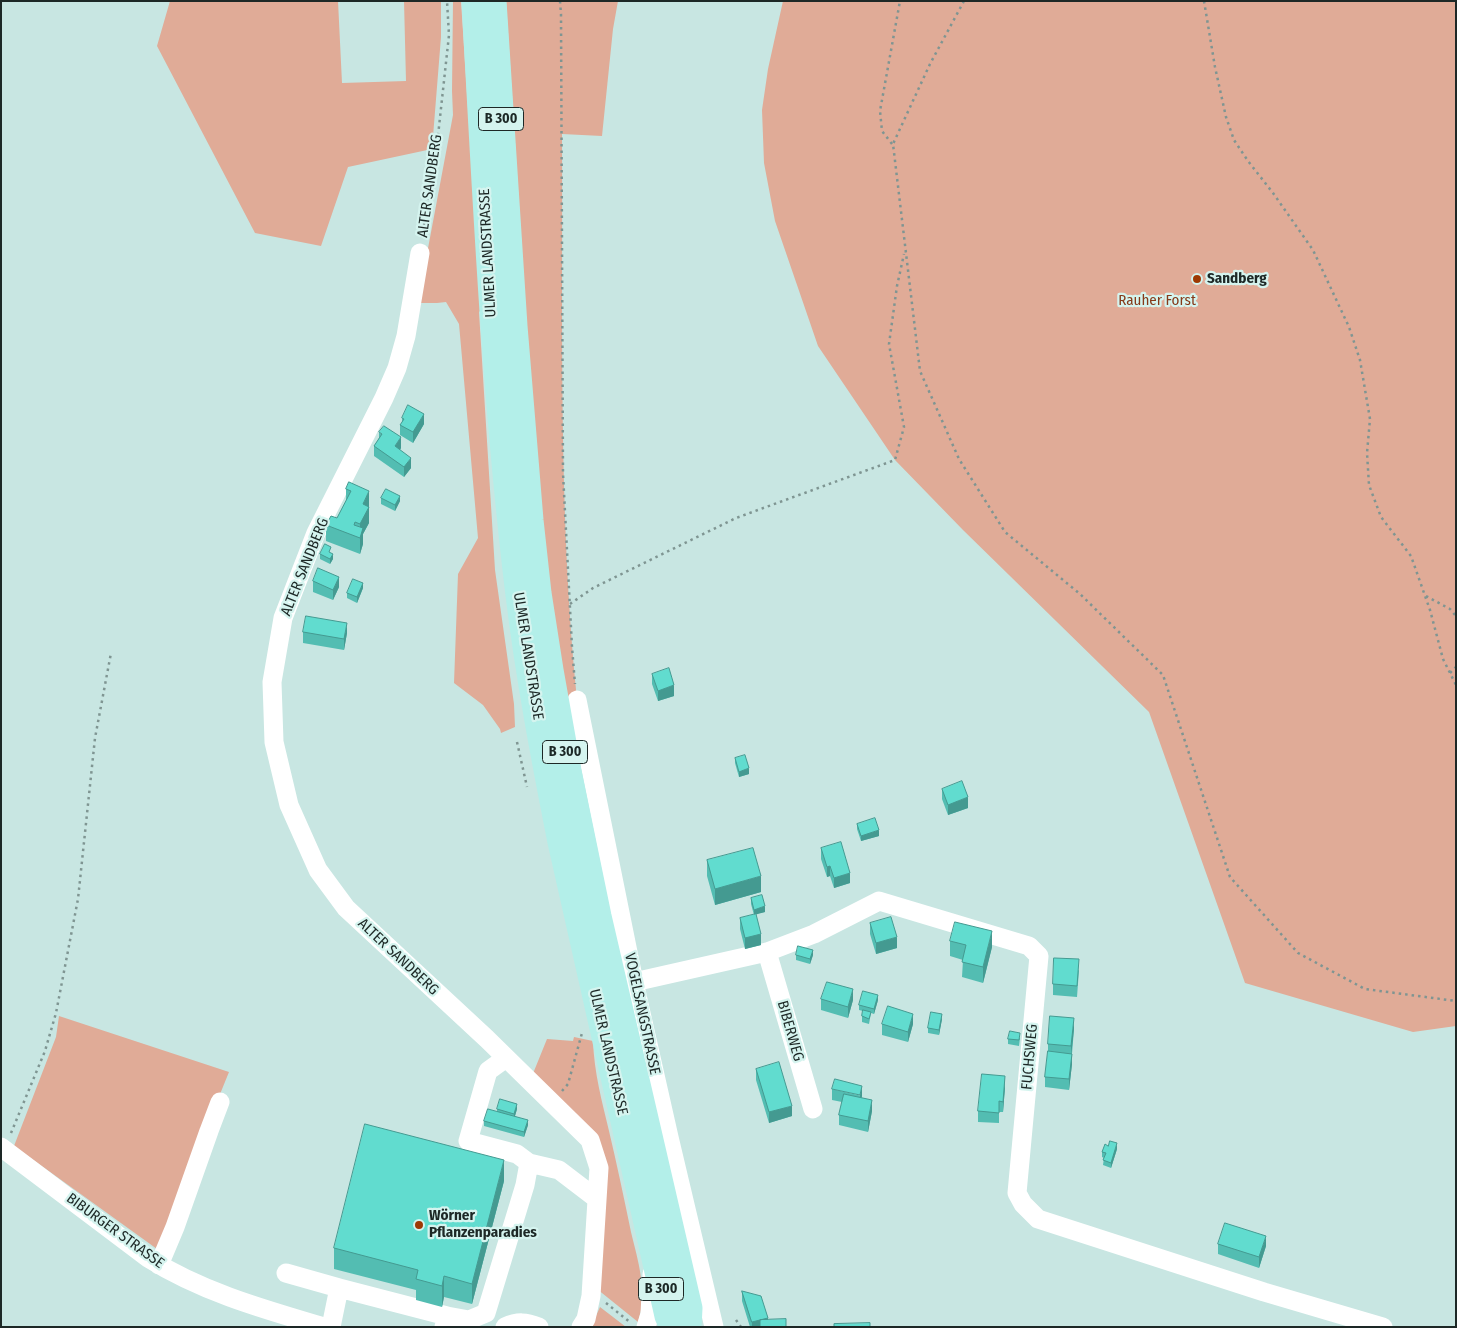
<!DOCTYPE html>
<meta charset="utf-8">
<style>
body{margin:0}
#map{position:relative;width:1457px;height:1328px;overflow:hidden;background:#c8e6e2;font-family:"Fira Sans Condensed",sans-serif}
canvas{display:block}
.frame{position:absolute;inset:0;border:2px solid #1d2826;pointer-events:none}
</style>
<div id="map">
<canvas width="1457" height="1328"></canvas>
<div class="frame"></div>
</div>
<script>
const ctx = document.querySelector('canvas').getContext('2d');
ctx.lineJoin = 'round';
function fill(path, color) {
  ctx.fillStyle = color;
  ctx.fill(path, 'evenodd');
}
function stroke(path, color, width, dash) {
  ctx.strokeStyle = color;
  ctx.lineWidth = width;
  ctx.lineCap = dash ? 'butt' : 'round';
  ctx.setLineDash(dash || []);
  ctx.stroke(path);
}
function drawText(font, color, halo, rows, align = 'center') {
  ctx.font = font + ' "Fira Sans Condensed",sans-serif';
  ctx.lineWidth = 4.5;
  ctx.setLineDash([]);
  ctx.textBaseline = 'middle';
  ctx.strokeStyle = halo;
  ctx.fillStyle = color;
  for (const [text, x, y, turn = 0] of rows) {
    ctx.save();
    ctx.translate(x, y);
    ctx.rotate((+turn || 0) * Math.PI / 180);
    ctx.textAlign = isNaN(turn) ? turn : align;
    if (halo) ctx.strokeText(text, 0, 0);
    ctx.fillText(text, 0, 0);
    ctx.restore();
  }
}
const green = new Path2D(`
 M170 1H338L342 83 406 81 404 1H441V37L432 149 348 167 321 246 255 233 157 46Z
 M453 1H461L481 310 479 312 495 570 514 704 515 727 501 733 500 729 483 705 454 683 458 574 478 538 459 324 446 302 437 303H419L426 259 453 115 452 91Z
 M506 1H618L613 29 602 136 562 134C563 323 558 512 577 700L566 704 546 571 531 393Z
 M783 1H1456V1026L1413 1032 1245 983 1149 712 963 530 895 460 818 346 775 221 764 163 762 110 768 69Z
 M59 1016 229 1072 157 1249 14 1146 56 1037Z
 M574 1037 593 1041C594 1072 602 1102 609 1131 617 1165 624 1198 631 1232 638 1261 648 1292 638 1322L597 1289 603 1161 532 1076 547 1039 573 1041Z
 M600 1307 626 1327H591Z`);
const path = new Path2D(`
 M560 1 561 14 563 473 572 647 575 684
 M964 1 930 64 893 144 920 371 959 459 1005 532 1080 594 1163 675 1230 877 1298 953 1365 989 1456 1001
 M1204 1 1215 67 1226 117 1234 140 1248 161 1273 193 1313 250 1349 327 1360 360 1370 419 1367 453 1369 485 1381 517 1411 556 1430 610 1443 659 1456 685
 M892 144 882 131 880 111 900 1
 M422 238 437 145 449 35 447 1
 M1426 596 1450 609 1456 616
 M570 604 593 588 736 518 895 460 904 427 889 344 897 286 904 254
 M1450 673 1456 667
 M517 742 527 787
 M562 1091 568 1084 582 1033
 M11 1133 45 1051 56 1013 78 899 95 738 111 653
 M606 1303 631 1323
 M736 1320 741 1327`);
const minor = new Path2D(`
 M420 253 406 336 397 368 384 398 316 533 283 618 272 682 274 742 289 805 318 870 346 908 487 1039 590 1140 599 1168 591 1296 586 1319 581 1327
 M577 700 634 982 669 1137 714 1327
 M767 952 813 1109
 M634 982 767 952 814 934 879 901 1029 946 1039 956 1017 1193 1023 1204 1038 1219 1264 1292 1383 1327
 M1 1147 148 1258C202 1292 263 1309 324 1327
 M529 1163 559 1170 597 1199
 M159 1265 175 1227 209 1131 220 1102
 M286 1273 339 1288
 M331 1327 339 1288 447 1316
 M444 1327 447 1316 469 1320 486 1313 525 1185 529 1163 517 1154 468 1141 488 1071 506 1058
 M505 1327C518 1321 526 1322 539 1327
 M646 1327 650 1314 652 1274`);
const major = new Path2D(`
 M474 1C485 199 494 398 518 595 528 678 544 761 560 842L667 1316 672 1327
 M494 1 515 326 531 520 539 593 551 670 569 771 599 916 690 1308 689 1327`);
const wall = new Path2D(`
 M402 418 424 424 413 443 400 435V425L402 423Z
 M379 432 401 448 400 450 411 468 404 477 374 456V446L379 438Z
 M349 482 368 507 369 523 363 534V544L360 554 326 541V525L337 518 346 501V489Z
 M381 498 400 501 395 511 381 504Z
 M331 553 333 559 330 564 320 559V554Z
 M313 581 339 587 333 600 313 592Z
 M363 588 357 603 347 598V593Z
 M303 632 347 633 344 650 303 643Z
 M652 674 674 696 658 701 652 684Z
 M735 758 749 774 739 777 735 763Z
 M942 789 968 808 948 815 942 799Z
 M857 824 879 836 861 841 857 829Z
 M821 848 850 883 834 888 830 876 827 877 821 859Z
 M707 860 761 892 715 905 707 876Z
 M751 898 765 912 755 914 761 945 745 949 740 929V918L754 915 751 904Z
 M870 923 897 948 876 954 870 934Z
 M950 941 992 947 983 983 962 977 963 960 950 956Z
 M796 955H813L810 964 796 960Z
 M1079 970 1077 997 1053 995V984Z
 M821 999 853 1000 848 1018 821 1010Z
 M878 1000 874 1014 871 1013 869 1024 862 1022V1016L863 1011 859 1010V1005Z
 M942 1019 939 1035 928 1033V1028Z
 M882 1024H913L908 1042 882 1035Z
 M1074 1029 1072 1054V1064L1069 1090 1045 1087V1077L1048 1051V1044Z
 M1020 1038 1019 1046 1008 1044V1039Z
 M756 1069 792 1116 769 1123 756 1080Z
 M1005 1087 1003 1112H999V1123L978 1122V1111Z
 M832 1089 862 1096 861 1098 872 1111 868 1132 839 1125V1115L842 1102 832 1100Z
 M497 1109H517L515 1116 528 1125 524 1137 484 1126V1121L497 1112Z
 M1117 1149 1111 1168 1103 1165 1104 1158 1102 1157V1152Z
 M504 1181 472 1304 444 1297 442 1307 416 1300V1290L334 1269V1248Z
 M1218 1244 1266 1246 1259 1268 1218 1254Z
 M742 1291 768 1320 786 1327H750L742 1301Z`);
const shadedWall = new Path2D(`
 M424 414V424L413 443V432Z
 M401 437V448L395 457V446Z
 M411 458V468L404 477V467Z
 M369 491V523L363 534V544L360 554V524L363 504Z
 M400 496V501L395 511V505Z
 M333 554V559L330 564V559Z
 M339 577V587L333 600V590Z
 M363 583V588L357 603V597Z
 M347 623V633L344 650V639Z
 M674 685V696L658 701V691Z
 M749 768V774L739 777V772Z
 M968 797V808L948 815V805Z
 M879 830V836L861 841V836Z
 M830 866V876L827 877V867Z
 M850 873V883L834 888V878Z
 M761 876V892L715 905V889Z
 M765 906V912L754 915V910Z
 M992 931V947L983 983V967Z
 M761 934V945L745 949V938Z
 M897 937V948L876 954V943Z
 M813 950V955L810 964V959Z
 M853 989V1000L848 1018V1007Z
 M878 995V1000L874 1014V1009Z
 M913 1014V1024L908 1042V1032Z
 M942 1014V1019L939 1035V1030Z
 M1074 1018V1029L1071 1056V1046Z
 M1072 1054V1064L1069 1090V1079Z
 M1005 1076V1087L1003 1112V1102Z
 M862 1086V1096L860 1106V1095Z
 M872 1100V1111L868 1132V1121Z
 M517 1104V1109L514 1119V1114Z
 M792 1106V1116L769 1123V1112Z
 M528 1120V1125L524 1137V1132Z
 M1117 1143V1149L1111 1168V1163Z
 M504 1160V1181L472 1304V1284Z
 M1266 1236V1246L1259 1268V1257Z
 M444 1276V1297L442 1307V1286Z
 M768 1318V1327H752V1322Z`);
const building = new Path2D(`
 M408 405 424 414 413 432 400 425 404 419 402 418Z
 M384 426 401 437 395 446 411 458 404 467 374 446 382 434 379 432Z
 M349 482 369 491 363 504 369 507 360 524 355 522 354 525 363 528 360 538 326 525 331 516 337 518 351 491 346 489Z
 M386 489 400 496 395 505 381 498Z
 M325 544 331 547 329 552 333 554 330 559 320 554Z
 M318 568 339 577 333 590 313 581Z
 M353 579 363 583 357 597 347 593Z
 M306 616 347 623 344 639 303 632Z
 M669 668 674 685 658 691 652 674Z
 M745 755 749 768 739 772 735 758Z
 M962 781 968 797 948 805 942 789Z
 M875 818 879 830 861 836 857 824Z
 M841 842 850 873 834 878 830 866 827 867 821 848Z
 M753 848 761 876 715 889 707 860Z
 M762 895 765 906 754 910 751 898Z
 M756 914 761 934 745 938 740 918Z
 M891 917 897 937 876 943 870 923Z
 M955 922 992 931 983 967 962 962 966 945 950 941Z
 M798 946 813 950 810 959 796 955Z
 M1054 958 1079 959 1077 986 1053 984Z
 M827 982 853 989 848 1007 821 999Z
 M863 991 878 995 874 1009 859 1005Z
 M888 1006 913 1014 908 1032 882 1024Z
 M863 1010 871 1012 869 1019 862 1016Z
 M931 1012 942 1014 939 1030 928 1028Z
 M1050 1016 1074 1018 1071 1046 1048 1044Z
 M1010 1031 1020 1033 1019 1040 1008 1039Z
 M1048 1051 1072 1054 1069 1079 1045 1077Z
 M779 1062 792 1106 769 1112 756 1069Z
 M982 1074 1005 1076 1003 1102 999 1101V1113L978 1111Z
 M835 1079 862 1086 860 1095 832 1089Z
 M844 1094 872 1100 868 1121 839 1115Z
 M500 1099 517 1104 514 1114 497 1109Z
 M488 1109 528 1120 524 1132 484 1121Z
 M365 1124 504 1160 472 1284 444 1276 442 1286 416 1279 418 1270 334 1248Z
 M1110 1141 1117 1143 1111 1163 1103 1160 1106 1153 1102 1152 1105 1144 1108 1146Z
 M1225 1223 1266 1236 1259 1257 1218 1244Z
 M742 1291 761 1296 768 1318 752 1322Z
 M786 1319V1327H760V1320Z
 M870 1323V1327H834V1324Z`);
const markers = [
 [1197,279,5,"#9d3904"],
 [419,1225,5,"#9d3904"]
];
const shields = [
 [501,119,45],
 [565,752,45],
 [661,1289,45]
];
const shieldNames = [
 ["B 300",501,119],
 ["B 300",565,752],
 ["B 300",661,1289]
];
const streetNames = [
 ["ALTER SANDBERG",430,186,-82],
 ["ULMER LANDSTRASSE",488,253,-93],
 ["ALTER SANDBERG",305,567,-68],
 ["ULMER LANDSTRASSE",528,656,81],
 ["ALTER SANDBERG",398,957,43],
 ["VOGELSANGSTRASSE",642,1014,78],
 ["BIBERWEG",790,1031,74],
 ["ULMER LANDSTRASSE",608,1052,77],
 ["FUCHSWEG",1030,1057,-85],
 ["BIBURGER STRASSE",115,1231,36]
];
const poiNames = [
 ["Sandberg",1207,279],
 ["Wörner",429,1216],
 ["Pflanzenparadies",429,1233]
];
const parkNames = [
 ["Rauher Forst",1157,301]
];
fill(green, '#e0ab97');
stroke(path, '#7f9592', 2.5, [2.5, 4]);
stroke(minor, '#fff', 19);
stroke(major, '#b3efe9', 25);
fill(wall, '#53bdb2');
fill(shadedWall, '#449a91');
fill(building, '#61dccf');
stroke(building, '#449a91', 1);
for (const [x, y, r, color] of markers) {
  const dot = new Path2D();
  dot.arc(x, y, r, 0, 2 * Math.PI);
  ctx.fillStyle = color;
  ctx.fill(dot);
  stroke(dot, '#d5f4ef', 2);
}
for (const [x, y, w] of shields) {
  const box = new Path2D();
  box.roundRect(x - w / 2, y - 11.5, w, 23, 4);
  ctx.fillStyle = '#d5f4ef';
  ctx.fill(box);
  stroke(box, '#1d2826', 1);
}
drawText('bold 14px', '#1d2826', null, shieldNames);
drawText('15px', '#1d2826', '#d5f4ef', streetNames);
drawText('bold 15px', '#1d2826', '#d5f4ef', poiNames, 'left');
drawText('15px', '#853a1a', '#d5f4ef', parkNames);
</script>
